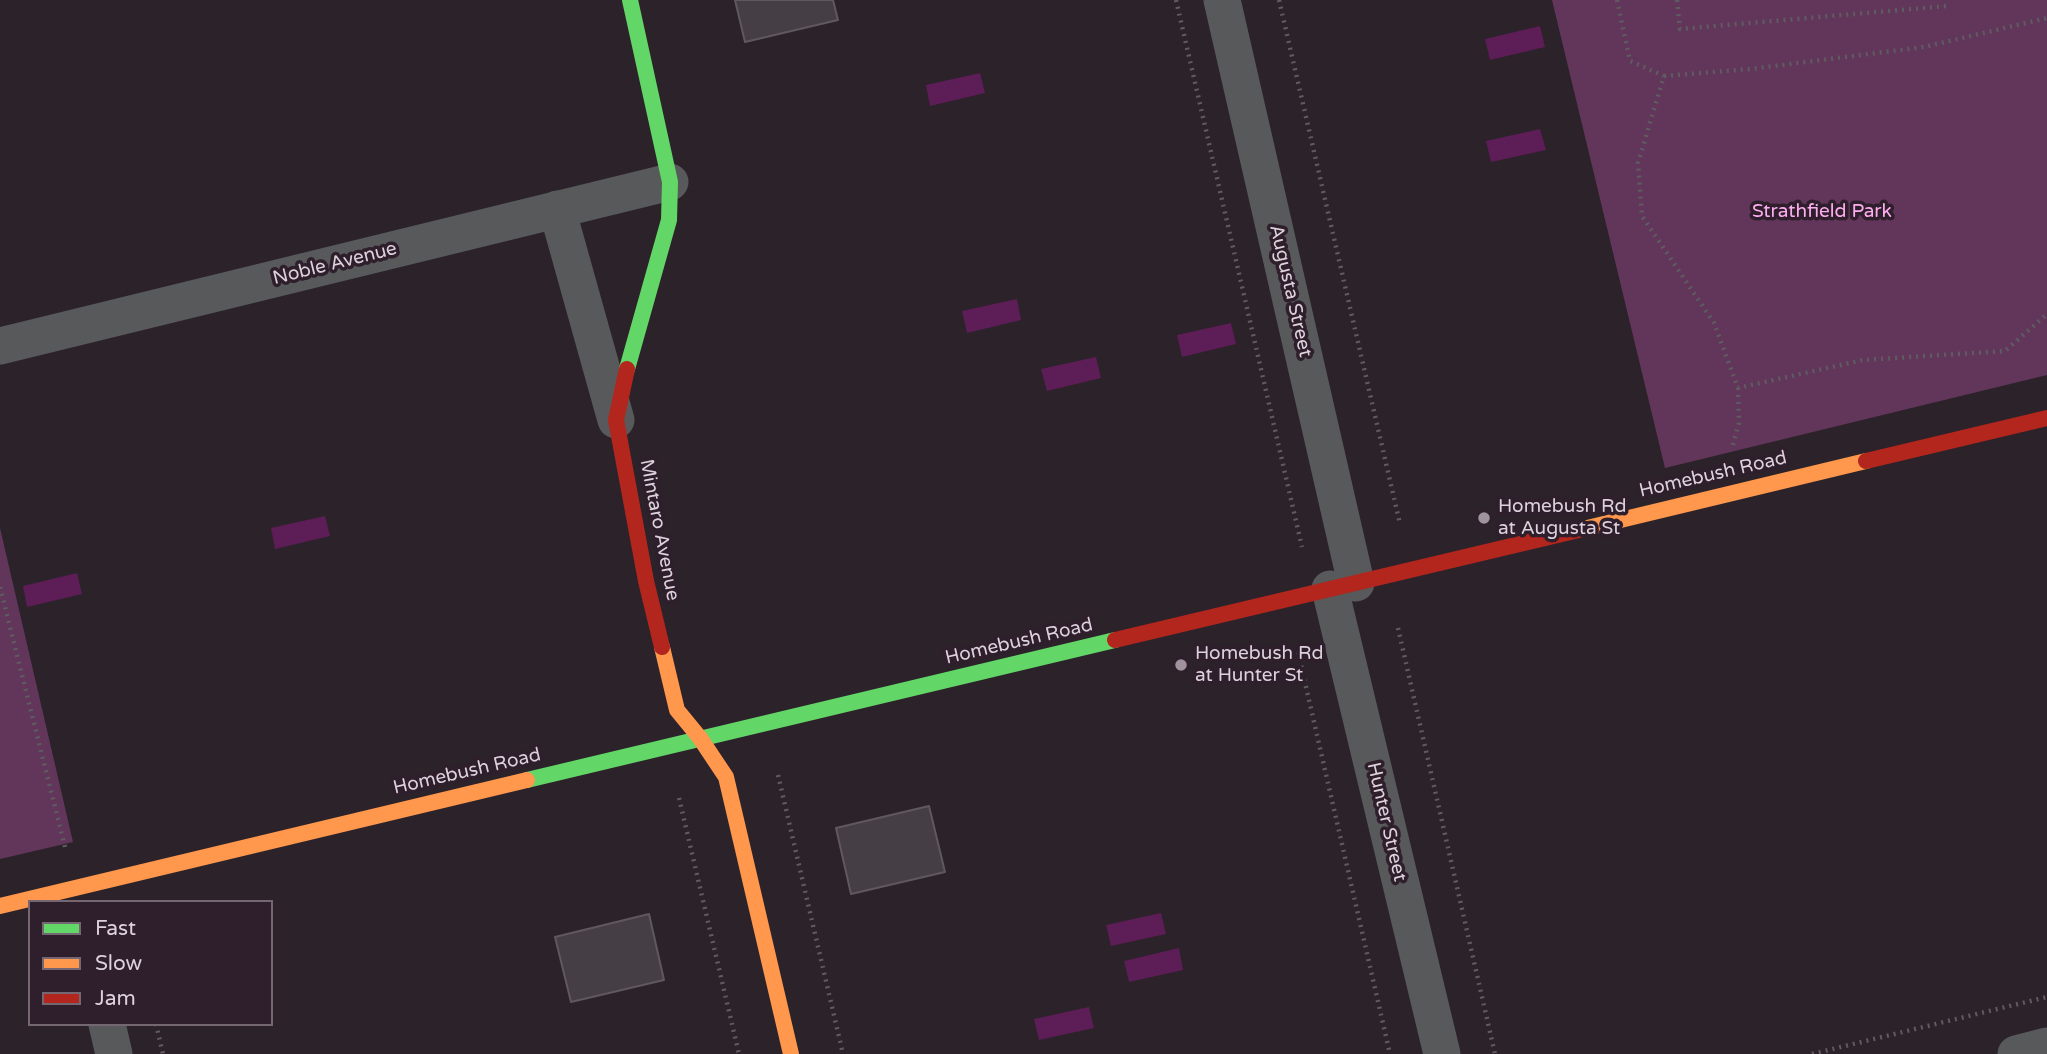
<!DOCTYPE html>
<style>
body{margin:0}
#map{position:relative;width:2047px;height:1054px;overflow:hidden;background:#2c222a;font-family:"Varela Round",sans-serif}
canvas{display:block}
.legend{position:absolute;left:28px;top:900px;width:245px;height:126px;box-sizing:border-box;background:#2f1f2c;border:2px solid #756772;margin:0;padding:9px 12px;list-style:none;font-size:21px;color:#ddd2db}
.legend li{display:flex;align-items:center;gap:14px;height:35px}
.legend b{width:35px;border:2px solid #756772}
</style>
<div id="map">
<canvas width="2047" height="1054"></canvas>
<ul class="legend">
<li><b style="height:9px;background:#63d668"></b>Fast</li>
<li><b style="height:9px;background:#ff974d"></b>Slow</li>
<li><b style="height:9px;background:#b3261e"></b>Jam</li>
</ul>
</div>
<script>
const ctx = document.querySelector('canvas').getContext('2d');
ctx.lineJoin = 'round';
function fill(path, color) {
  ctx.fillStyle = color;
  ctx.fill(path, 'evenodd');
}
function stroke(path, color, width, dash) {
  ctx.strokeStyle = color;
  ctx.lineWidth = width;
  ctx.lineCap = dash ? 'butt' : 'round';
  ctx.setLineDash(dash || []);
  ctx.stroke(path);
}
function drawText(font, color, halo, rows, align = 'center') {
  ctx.font = font + ' "Varela Round",sans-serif';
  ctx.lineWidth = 7;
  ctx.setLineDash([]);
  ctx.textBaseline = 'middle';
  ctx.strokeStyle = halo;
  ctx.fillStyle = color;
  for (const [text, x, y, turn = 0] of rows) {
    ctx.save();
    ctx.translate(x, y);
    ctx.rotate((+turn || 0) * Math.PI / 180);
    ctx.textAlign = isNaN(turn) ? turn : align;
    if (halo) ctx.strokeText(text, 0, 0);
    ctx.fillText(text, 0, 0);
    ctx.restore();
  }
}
const green = new Path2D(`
 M1552 0H2047V375L1665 468Z
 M0 528 73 842 0 859Z`);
const water = new Path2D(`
 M1540 26 1545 47 1490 60 1485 39Z
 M980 73 985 93 930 106 926 85Z
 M1540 129 1546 150 1491 162 1486 141Z
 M1017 299 1021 320 967 333 962 311Z
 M1231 323 1236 344 1182 357 1177 335Z
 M1096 357 1101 378 1047 391 1041 369Z
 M325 516 330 536 275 549 271 528Z
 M77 573 82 594 27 607 23 586Z
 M1161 913 1166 934 1111 946 1106 925Z
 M1179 948 1183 970 1129 982 1124 961Z
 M1089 1007 1094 1028 1039 1040 1034 1019Z`);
const building = new Path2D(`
 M735 0H833L838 20 745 42Z
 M929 806 945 872 851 894 836 828Z
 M649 914 664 980 571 1002 555 937Z`);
const path = new Path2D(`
 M1176 0 1302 547
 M1279 0 1400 524
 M1617 0 1630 61 1664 76 1638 163 1642 216 1714 323 1738 388 1863 360 2005 351 2047 314
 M1677 0 1680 29 1947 6
 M1664 76 1750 69 1924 47 2047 18
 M1733 445 1739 423 1738 388
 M0 587 66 851
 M1398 628 1495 1054
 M1298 652 1390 1054
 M778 775 843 1054
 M679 798 739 1054
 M156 1024 163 1054
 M1812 1054 2047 997`);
const street = new Path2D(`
 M1222 0 1356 583
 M557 209 616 420
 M0 346 670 182
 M1330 589 1442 1054
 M107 1024 114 1054
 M2016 1054 2047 1046`);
const fast = new Path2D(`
 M627 369 669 220 670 182 630 0
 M527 780 1115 640`);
const slow = new Path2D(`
 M1583 529 1866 461
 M662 647 677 710 700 738 726 777 791 1054
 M0 906 527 780`);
const jam = new Path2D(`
 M627 369 616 420 646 581 662 647
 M1866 461 2047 418
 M1115 640 1583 529`);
const markers = [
 [1484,518,7,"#9f949d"],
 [1181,665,7,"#9f949d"]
];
const parkNames = [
 ["Strathfield Park",1822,212]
];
const streetNames = [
 ["Noble Avenue",335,264,-14],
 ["Augusta Street",1290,291,77],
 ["Homebush Road",1713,475,-13],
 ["Mintaro Avenue",659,530,79],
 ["Homebush Road",1019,642,-13],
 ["Homebush Road",467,772,-13],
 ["Hunter Street",1386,822,77]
];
const poiNames = [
 ["Homebush Rd",1498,507],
 ["at Augusta St",1498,529],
 ["Homebush Rd",1195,654],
 ["at Hunter St",1195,676]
];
fill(green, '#62365a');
fill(water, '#5d1d56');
fill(building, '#463e45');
stroke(building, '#60585e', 2);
stroke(path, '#5e5c60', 4.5, [2, 5]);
stroke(street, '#57595a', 37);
stroke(fast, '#63d668', 16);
stroke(slow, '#ff974d', 16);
stroke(jam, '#b3261e', 16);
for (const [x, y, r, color] of markers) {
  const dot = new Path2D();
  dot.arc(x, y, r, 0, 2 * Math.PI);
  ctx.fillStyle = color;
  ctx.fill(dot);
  stroke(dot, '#2f1f2c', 2.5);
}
drawText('19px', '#fdadef', '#2f1f2c', parkNames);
drawText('19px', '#ddd2db', '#2f1f2c', streetNames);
drawText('19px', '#ddd2db', '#2f1f2c', poiNames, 'left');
</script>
